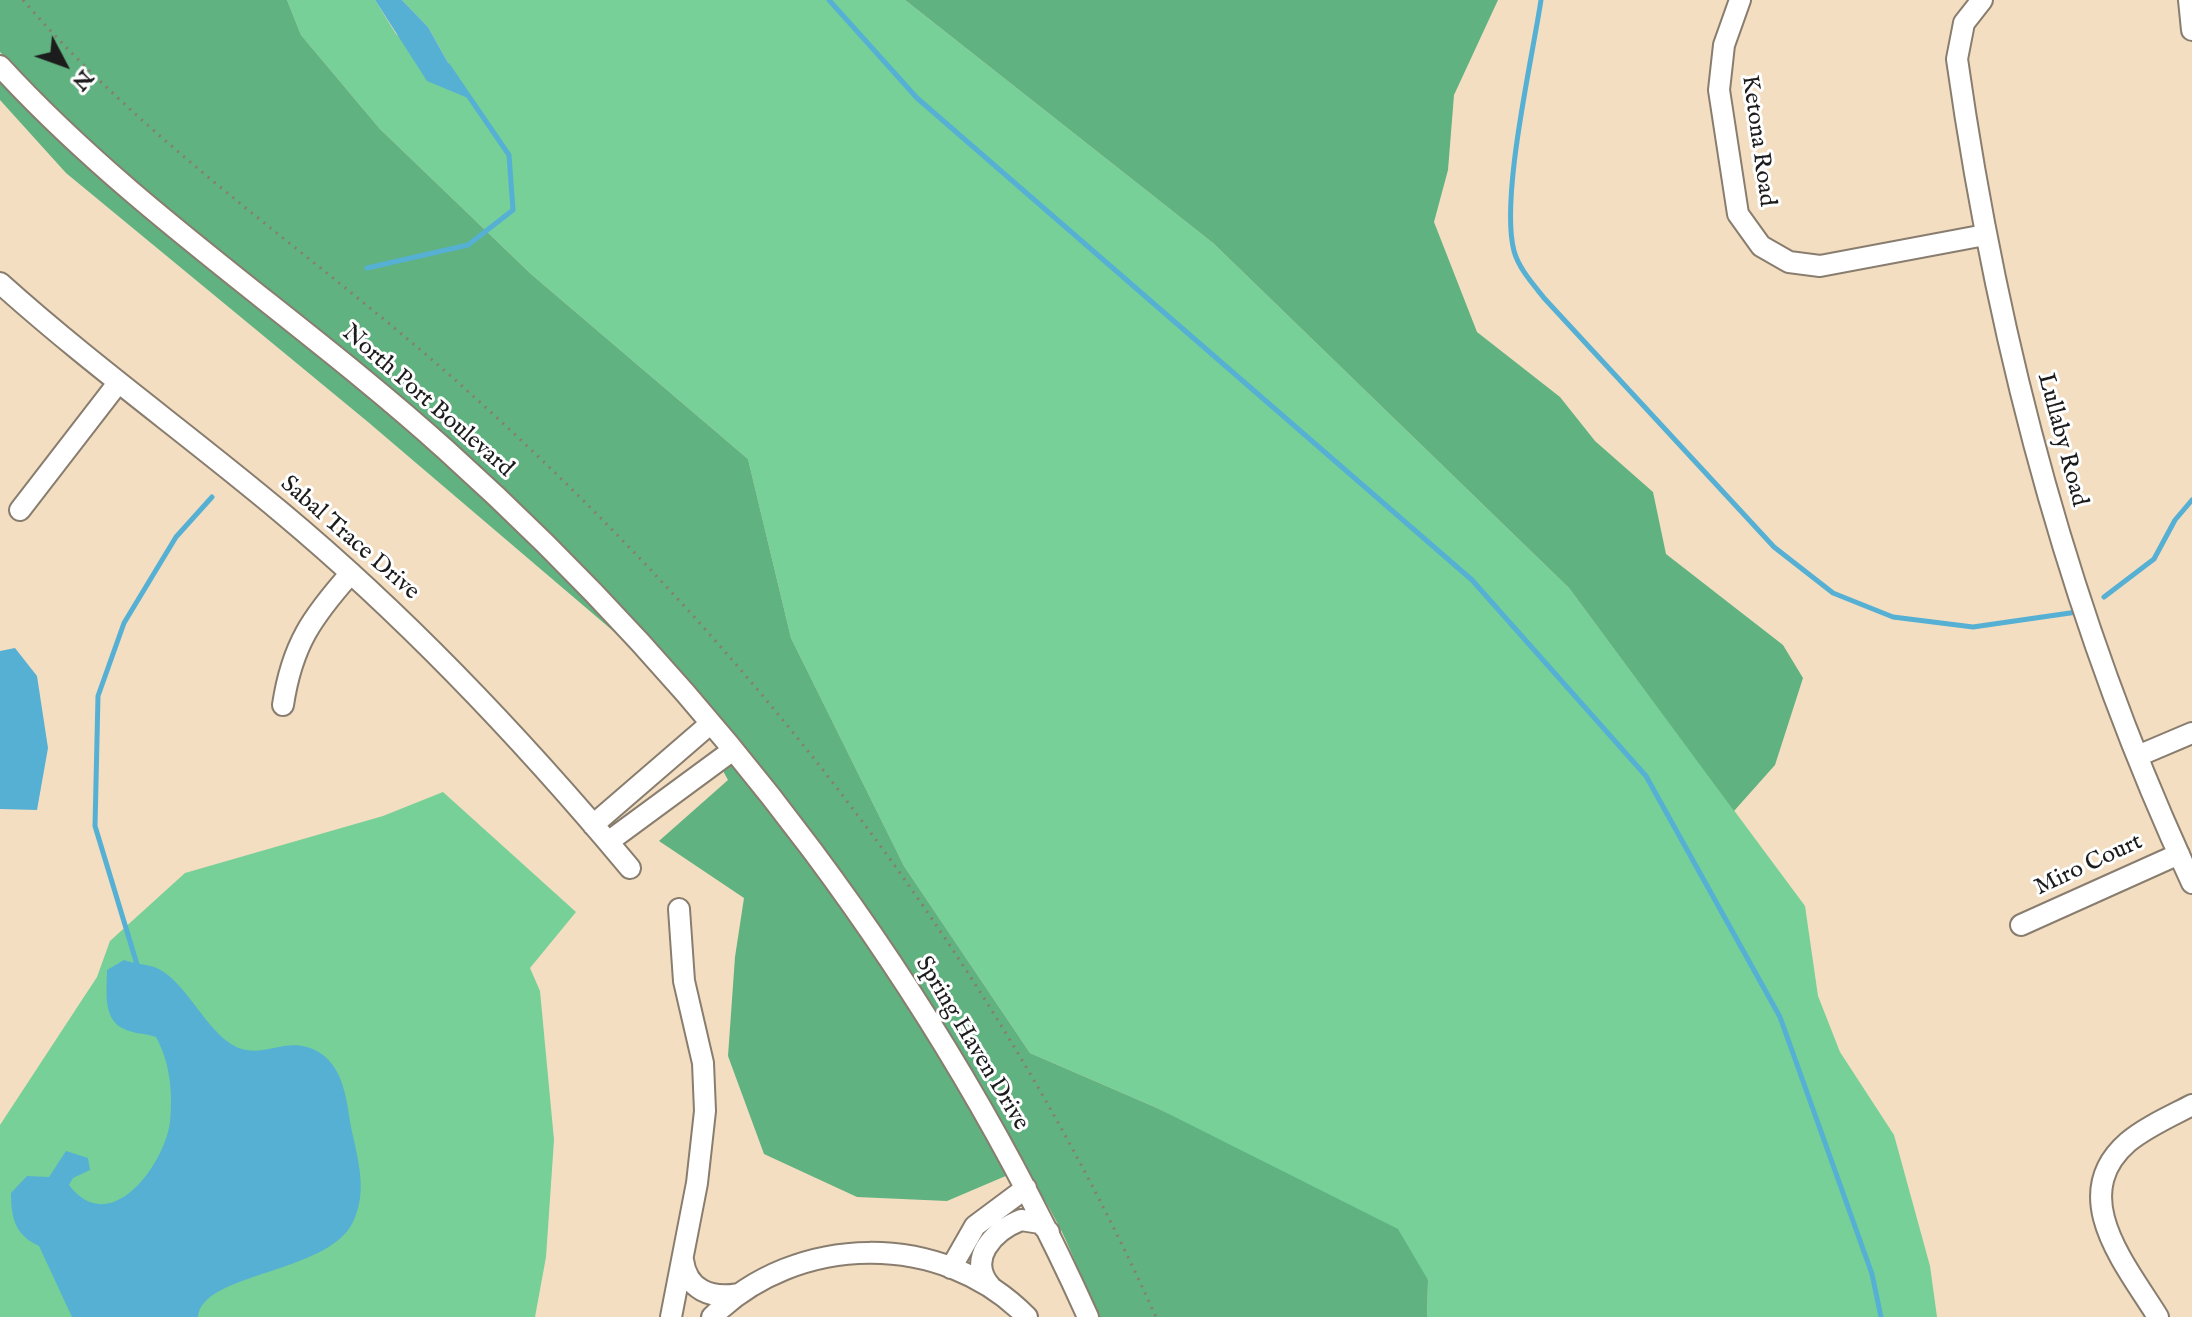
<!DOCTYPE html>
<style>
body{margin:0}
#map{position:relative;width:2192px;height:1317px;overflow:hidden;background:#f3dec1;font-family:"IM FELL English",serif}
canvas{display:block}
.north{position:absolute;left:24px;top:24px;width:80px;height:80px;-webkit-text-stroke:6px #fff;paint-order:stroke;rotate:131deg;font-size:22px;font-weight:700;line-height:32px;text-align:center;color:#1c1c1c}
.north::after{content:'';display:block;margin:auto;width:28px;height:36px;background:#1c1c1c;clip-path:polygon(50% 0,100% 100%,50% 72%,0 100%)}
</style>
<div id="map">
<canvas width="2192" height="1317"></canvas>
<div class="north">N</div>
</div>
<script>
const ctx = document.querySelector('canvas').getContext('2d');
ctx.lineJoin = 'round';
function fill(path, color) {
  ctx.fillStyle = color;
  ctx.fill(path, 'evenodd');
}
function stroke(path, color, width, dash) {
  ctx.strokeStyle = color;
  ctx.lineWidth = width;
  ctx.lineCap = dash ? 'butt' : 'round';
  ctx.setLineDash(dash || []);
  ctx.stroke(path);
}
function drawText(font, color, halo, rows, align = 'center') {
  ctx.font = font + ' "IM FELL English",serif';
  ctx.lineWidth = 6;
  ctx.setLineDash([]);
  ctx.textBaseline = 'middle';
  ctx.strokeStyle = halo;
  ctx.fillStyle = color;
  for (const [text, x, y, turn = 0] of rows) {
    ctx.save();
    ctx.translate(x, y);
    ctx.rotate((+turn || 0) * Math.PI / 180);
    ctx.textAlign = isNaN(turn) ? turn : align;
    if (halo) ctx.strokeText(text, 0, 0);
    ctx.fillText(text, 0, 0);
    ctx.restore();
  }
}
const green = new Path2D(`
 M287 0H375L396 34 467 96 428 27 402 0H905L1213 243 1569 588 1805 906 1818 996 1840 1052 1894 1135 1930 1266 1937 1317H1427L1428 1280 1241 1153 1157 1108 1030 1053 904 866 791 638 748 459 531 274 380 129 301 35Z
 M443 792 576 912 530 968 540 991 554 1140 546 1257 535 1317H0V1125L97 977 110 941 185 873 383 816Z`);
const forest = new Path2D(`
 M0 0H287L301 35 380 129 531 274 748 459 791 638 904 866 1030 1053 1157 1108 1398 1229 1428 1280 1427 1317H1098C1086 1290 1074 1257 1062 1232 1047 1202 1029 1175 1012 1144 869 881 675 642 451 442 353 354 246 280 146 195 94 151 46 102 0 52Z
 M905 0H1498L1454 95 1448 170 1434 222 1477 332 1560 397 1595 441 1653 492 1666 554 1783 645 1803 678 1775 765 1734 811 1569 588 1213 243Z
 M0 79C112 201 248 292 374 398 465 476 548 561 632 647L368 422 66 173 0 100Z
 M732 763C837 891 929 1030 1008 1175L947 1201 857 1197 764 1154 728 1056 735 957 744 898 659 841 728 780 722 769Z`);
const water = new Path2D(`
 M375 0H402L428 27 468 98 427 81Z
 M15 648 37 676 48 748 37 810 0 809V651Z
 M124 960C134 964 145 964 154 967 183 977 203 1026 231 1044 257 1061 281 1039 307 1047 343 1058 346 1096 351 1127 358 1160 368 1191 353 1222 328 1274 202 1272 198 1317H72L39 1246C15 1235 11 1218 11 1193L27 1176 49 1177 66 1151 88 1158 90 1170 73 1178 69 1185C110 1239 164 1166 170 1122 173 1093 170 1062 156 1037 145 1033 134 1034 124 1029 102 1019 107 990 107 970Z`);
const stream = new Path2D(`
 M829 0 917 98 1472 580 1646 776 1780 1017 1872 1274 1881 1317
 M1541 0C1532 60 1500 198 1514 251 1519 269 1533 284 1544 298L1774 547 1833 593 1893 617 1973 627 2077 612
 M367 268 468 245 513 210 509 155 448 66
 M2104 597 2154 559 2175 520 2192 500
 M139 971 95 826 98 696 124 623 176 537 212 497`);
const path = new Path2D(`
 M23 0C149 146 309 251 453 378 748 640 993 956 1156 1317`);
const minor = new Path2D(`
 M1740 0 1724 45 1719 90 1738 214 1761 246 1789 262 1820 266 1985 235
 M1982 0 1964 23 1957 59C1997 342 2070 622 2192 883
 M2189 0 2192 30
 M0 66C134 212 300 318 446 450 715 692 939 986 1088 1317
 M0 283C90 364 189 435 282 513 410 620 524 741 630 868
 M20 510 118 383
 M283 705C292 645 312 617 351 573
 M2140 755 2192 733
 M593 825 710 724
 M608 842 733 750
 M2021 925 2179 854
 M683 1260C687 1290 711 1299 738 1294
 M951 1268 975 1226 1026 1188
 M991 1287C966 1260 993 1231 1021 1220L1040 1223 1049 1232
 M671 1317 697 1183 705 1111 703 1063 684 981 679 909
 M712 1317C796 1233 942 1230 1027 1317
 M2158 1317C2126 1265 2066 1196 2128 1142 2146 1127 2171 1116 2192 1105`);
const streetNames = [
 ["Ketona Road",1757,141,82],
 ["North Port Boulevard",427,402,41],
 ["Lullaby Road",2061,440,75],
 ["Sabal Trace Drive",349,539,41],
 ["Miro Court",2089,866,-25],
 ["Spring Haven Drive",971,1044,59]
];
fill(green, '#76d097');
fill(forest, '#60b280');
fill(water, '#56b0d4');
stroke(stream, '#56b0d4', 5);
stroke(minor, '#887d6e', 24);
stroke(path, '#887d6e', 3, [2, 6]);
stroke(minor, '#fff', 20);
drawText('24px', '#1c1c1c', '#fff', streetNames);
</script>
